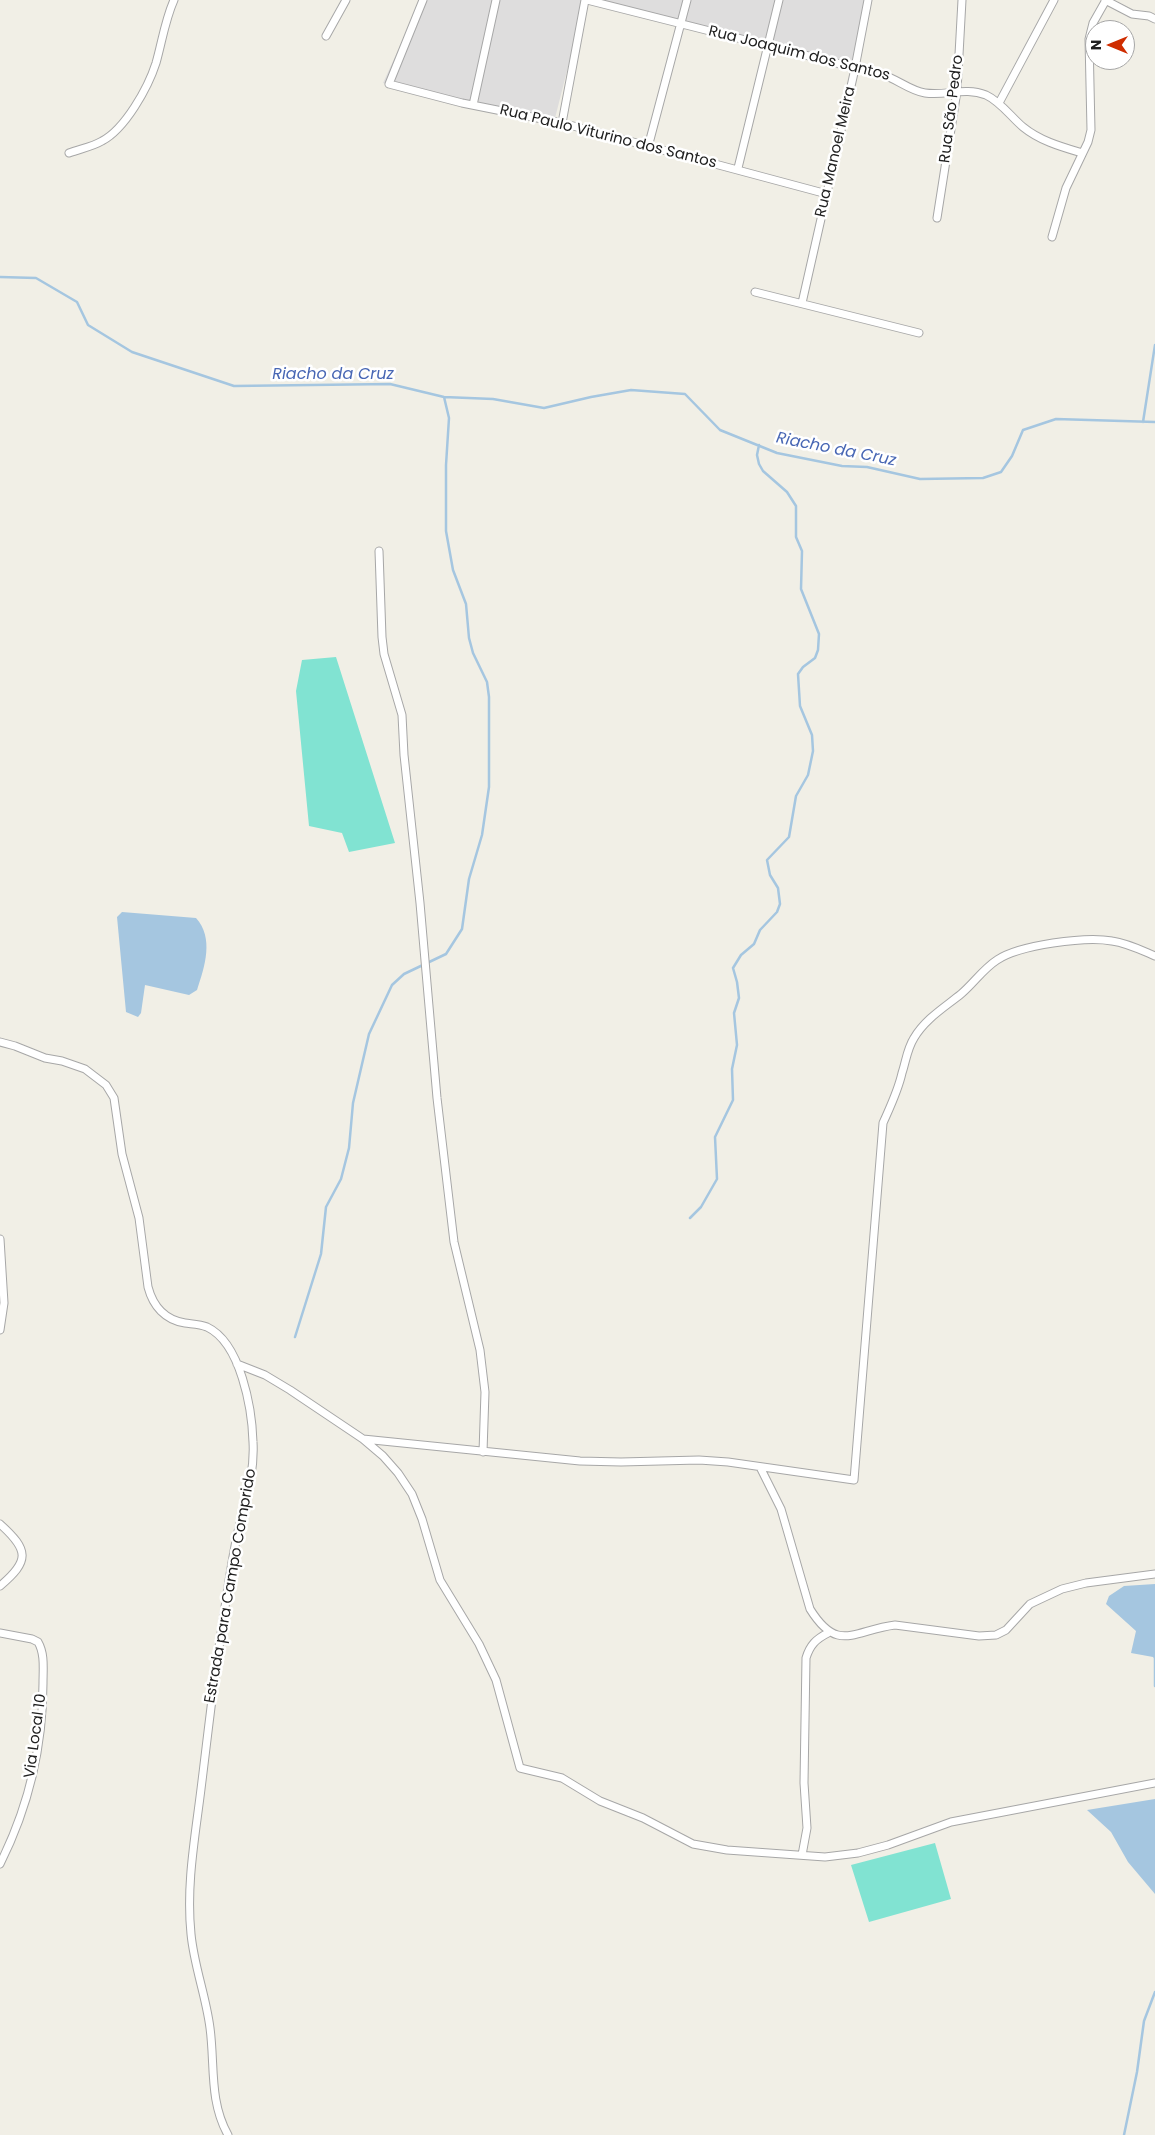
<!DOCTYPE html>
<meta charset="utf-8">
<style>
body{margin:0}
#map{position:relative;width:1155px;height:2135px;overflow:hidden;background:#f1efe6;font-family:Poppins,sans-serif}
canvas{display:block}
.north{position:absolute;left:1085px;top:20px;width:50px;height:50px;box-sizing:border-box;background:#fff;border:1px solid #a6a6a6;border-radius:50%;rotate:270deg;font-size:14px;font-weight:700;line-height:20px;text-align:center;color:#202020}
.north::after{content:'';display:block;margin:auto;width:18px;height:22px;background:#cf2d00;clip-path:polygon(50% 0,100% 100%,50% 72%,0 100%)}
</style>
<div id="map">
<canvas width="1155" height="2135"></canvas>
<div class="north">N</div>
</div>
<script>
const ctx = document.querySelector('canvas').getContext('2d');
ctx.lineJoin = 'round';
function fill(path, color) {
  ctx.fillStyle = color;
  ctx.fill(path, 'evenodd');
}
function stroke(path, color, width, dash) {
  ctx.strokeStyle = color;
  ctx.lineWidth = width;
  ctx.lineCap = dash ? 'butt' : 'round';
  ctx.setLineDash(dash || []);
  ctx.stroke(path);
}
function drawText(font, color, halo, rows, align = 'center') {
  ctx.font = font + ' Poppins,sans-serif';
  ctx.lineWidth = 5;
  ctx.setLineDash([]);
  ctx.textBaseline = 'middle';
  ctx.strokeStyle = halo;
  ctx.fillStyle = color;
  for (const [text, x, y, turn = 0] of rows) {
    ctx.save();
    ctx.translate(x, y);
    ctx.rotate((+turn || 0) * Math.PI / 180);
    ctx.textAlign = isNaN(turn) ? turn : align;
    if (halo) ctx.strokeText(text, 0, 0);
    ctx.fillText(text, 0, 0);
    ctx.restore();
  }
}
const residential = new Path2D(`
 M421 0H585L553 126 383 83Z
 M587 0H864L854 73Z`);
const pitch = new Path2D(`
 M336 657 395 843 349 852 342 833 309 826 296 691 302 660Z
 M935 1843 951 1899 869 1922 851 1865Z`);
const water = new Path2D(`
 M122 912 196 918C214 938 205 966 197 990L189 995 145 985 141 1013 138 1017 126 1012 117 917Z
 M1155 1584V1660L1153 1657 1131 1653 1136 1631 1106 1604 1109 1596 1124 1586Z
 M1155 1799V1894L1128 1862 1111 1832 1087 1810Z`);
const stream = new Path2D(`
 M0 277 36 278 77 302 88 325 132 352 234 386 390 384 444 397 493 399 544 408 591 397 631 390 685 394 720 430 777 453 842 466 867 467 920 479 983 478 1001 472 1012 456 1023 430 1056 419 1155 422
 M1143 422 1155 345
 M690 1218 701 1207 717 1179 715 1137 733 1100 732 1069 737 1045 734 1013 739 998 737 982 733 968 741 955 754 944 760 930 777 912 780 904 778 888 770 875 767 860 789 837 796 796 808 775 813 751 812 735 800 706 798 674 803 667 815 658 818 650 819 634 801 589 802 551 796 537V506L787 492 763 471 759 464 757 455 759 445
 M295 1337 321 1254 326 1207 341 1179 349 1148 353 1103 369 1034 392 985 404 974 446 954 462 929 469 879 482 835 489 787V697L487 682 473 653 469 638 466 604 453 570 446 531V465L449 418 444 397
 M1155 1658V1686
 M1124 2135 1137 2072 1144 2021 1155 1992`);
const street = new Path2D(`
 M423 0 389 84 462 103 562 123 827 194
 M587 0 884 75C898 80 911 91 925 93 946 96 965 87 986 95 1001 102 1011 117 1023 127 1040 141 1062 147 1082 153
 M1105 0 1132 14 1149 16 1155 19
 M326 36 346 0
 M999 103 1054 0
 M473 105 496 0
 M562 123 585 0
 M648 147 687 0
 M69 153C79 149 92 147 102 141 125 129 148 88 156 63 162 42 165 20 174 0
 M738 168 779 0
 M937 218 957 91 962 0
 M1052 237 1066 188 1088 142 1091 130 1089 39 1093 23 1106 0
 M755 292 919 333
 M802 303 854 73 868 0
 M379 551 382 637 384 654 402 715 404 755 420 903 437 1098 454 1242 480 1350 485 1392 483 1452
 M0 1042 15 1046 45 1058 62 1061 85 1069 106 1085 114 1098 122 1154 139 1218 148 1287C153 1306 165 1320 185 1323 192 1324 200 1324 207 1327 241 1343 252 1409 253 1442 255 1475 244 1504 237 1536 231 1564 227 1593 223 1621 214 1677 208 1733 201 1789 195 1838 186 1885 191 1934 194 1966 206 1996 210 2028 215 2065 209 2101 228 2135
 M0 1239 4 1303 0 1330
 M237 1364 265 1375 290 1390 363 1439 580 1461 621 1462 699 1460 728 1462 854 1480 883 1123C890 1107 898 1091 902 1073 906 1061 907 1049 914 1038 925 1019 945 1007 961 994 974 983 983 969 997 960 1019 945 1086 936 1112 941 1127 943 1141 950 1155 956
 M363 1439 383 1456 398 1473 412 1494 422 1519 440 1580 479 1644 496 1680 520 1768 562 1778 600 1801 643 1818 693 1844 727 1850 825 1857 858 1853 888 1845 951 1822 1155 1783
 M760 1467 781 1509 810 1609C838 1654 854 1630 895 1625L979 1636 996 1635 1006 1630 1030 1604 1062 1589 1086 1583 1155 1574
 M0 1524C29 1550 30 1561 0 1586
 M0 1633 32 1639 38 1642C45 1654 43 1669 43 1683 43 1745 28 1808 0 1864
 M802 1855 807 1828 804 1783 806 1658C810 1645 816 1639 828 1633`);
const streetNames = [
 ["Rua Joaquim dos Santos",799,54,14],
 ["Rua São Pedro",952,109,-83],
 ["Rua Paulo Viturino dos Santos",608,137,14],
 ["Rua Manoel Meira",836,152,-77],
 ["Estrada para Campo Comprido",231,1586,-80],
 ["Via Local 10",36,1736,-82]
];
const waterNames = [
 ["Riacho da Cruz",333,375],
 ["Riacho da Cruz",836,450,11]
];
fill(residential, '#dedddd');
fill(pitch, '#81e3d2');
fill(water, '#a5c6e0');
stroke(stream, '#a5c6e0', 2.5);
stroke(street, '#a7a7a7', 9);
stroke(street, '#fff', 7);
drawText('15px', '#202020', '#fff', streetNames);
drawText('italic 16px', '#4766b4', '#fff', waterNames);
</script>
